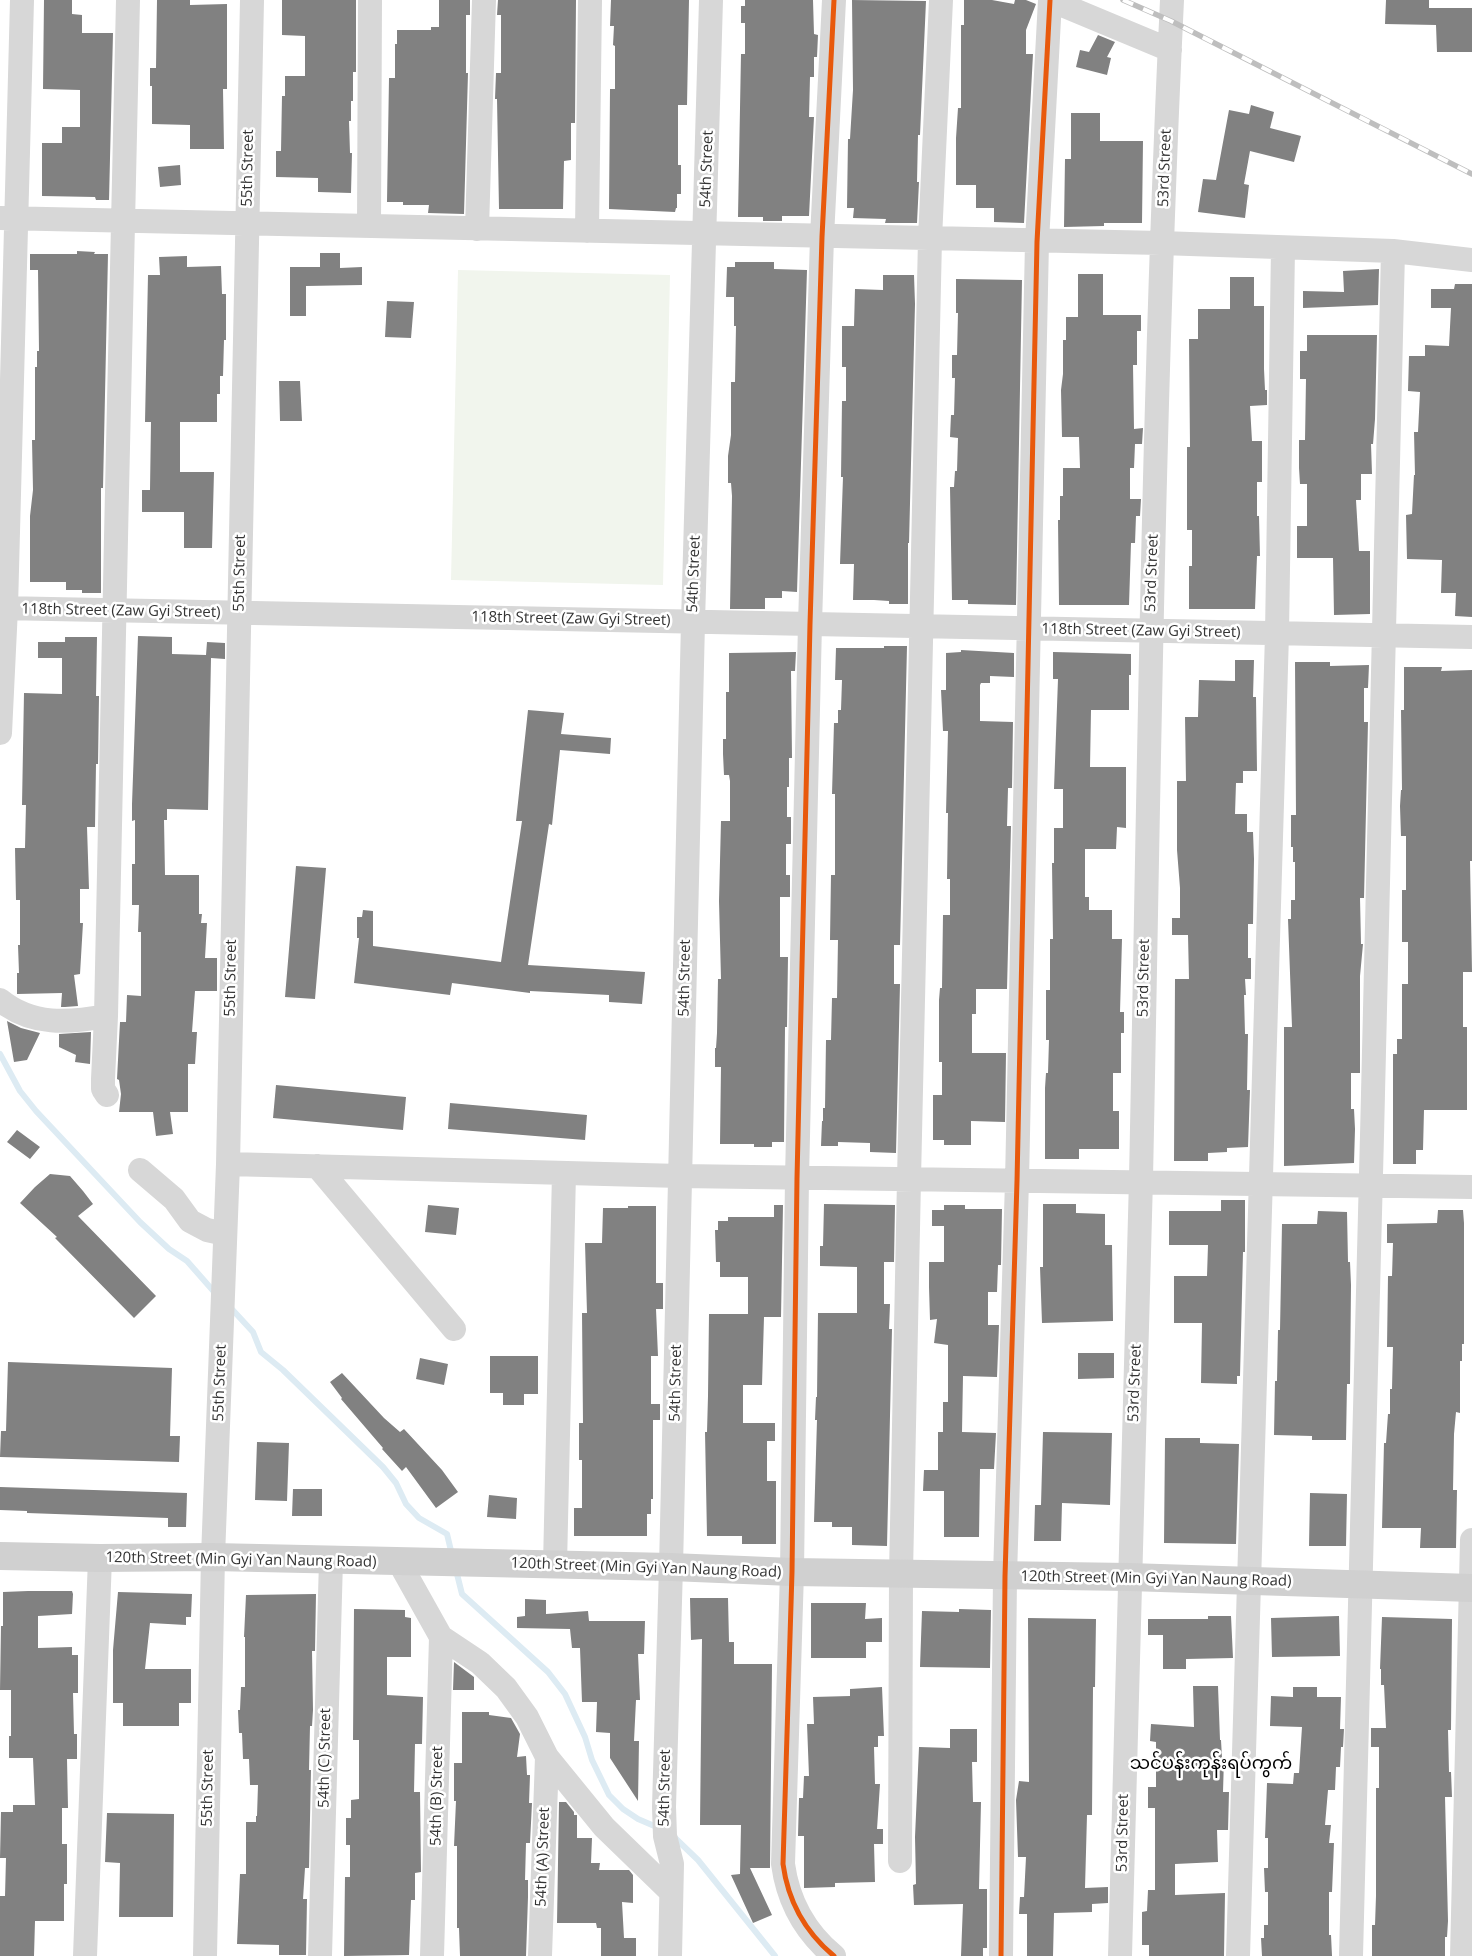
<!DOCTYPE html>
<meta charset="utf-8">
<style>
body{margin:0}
canvas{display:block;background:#fff}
</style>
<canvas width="1472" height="1956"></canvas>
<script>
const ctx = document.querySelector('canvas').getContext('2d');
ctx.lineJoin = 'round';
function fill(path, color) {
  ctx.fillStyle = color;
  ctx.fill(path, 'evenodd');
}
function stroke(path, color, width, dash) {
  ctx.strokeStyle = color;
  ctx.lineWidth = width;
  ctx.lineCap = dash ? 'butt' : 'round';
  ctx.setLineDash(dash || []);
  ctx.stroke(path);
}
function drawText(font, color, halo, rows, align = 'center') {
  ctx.font = font + ' "Open Sans","Noto Sans Myanmar",sans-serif';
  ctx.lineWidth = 5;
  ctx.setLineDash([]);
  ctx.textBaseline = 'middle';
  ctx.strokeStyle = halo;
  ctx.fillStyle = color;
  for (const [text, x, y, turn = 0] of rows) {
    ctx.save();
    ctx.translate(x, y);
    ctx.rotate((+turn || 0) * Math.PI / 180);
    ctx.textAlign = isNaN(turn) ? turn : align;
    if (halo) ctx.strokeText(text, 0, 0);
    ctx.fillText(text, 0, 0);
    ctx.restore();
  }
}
const green = new Path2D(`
 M458 270 670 275 663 585 451 580Z`);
const stream = new Path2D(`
 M0 1054 20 1091 36 1111 140 1222 169 1249 187 1261 216 1294
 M229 1306 253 1332 261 1352 283 1370 383 1467 396 1483 406 1504 419 1518 447 1534 452 1555
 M456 1570 462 1594 548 1672 565 1694 585 1737 592 1760 609 1795 623 1809 638 1819 659 1828
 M672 1835 698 1860 775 1956`);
const building = new Path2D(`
 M44 0H72V14L82 15V33H113L109 200H96L95 197 42 196V143H62V127H80V90L43 89Z
 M157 0H190V5L227 4V89H223L224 149H190V125L152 124V86H150V68H156Z
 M282 0H356V72H353V101H351V121H349L350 153H352L351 193 318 192V178L276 177V151H281L282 96H285V76H305V36L282 35Z
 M439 0H470V15H466V73H468L464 214 428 213 429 205H403V202H387L389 78H395V44H397V30H431V27H439Z
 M498 0H576L575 123H571V160L564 161 563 209H499L497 99H495L496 73H501V15H497Z
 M611 0H689L687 105H678V165H681V194H677V208H676L675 212 609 209 610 89H615V46L613 45 614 26H610Z
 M745 0H813L814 34 818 35 817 57H814V77H810L809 117H814L809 216H782V221H763V217H738L741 54H745V23H741V6H745Z
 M852 0 926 1 920 135H918L917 182H919L917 223H885L886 219 853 218 854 208H847L848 139H850L853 90Z
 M964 0H992L1014 4 1015 0H1026L1036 4 1026 30V54H1033L1024 223 994 222V208H976V185H956V138L958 108H961V25H964Z
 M1386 0H1429V8H1472V52H1437L1436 25 1385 24Z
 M1098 35 1115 42 1107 57 1111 58 1107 75 1076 67 1080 50 1089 52Z
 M1251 105 1274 112 1270 128 1301 136 1294 162 1250 151 1244 184 1249 185 1245 218 1198 212 1203 179 1216 180 1229 110 1249 114Z
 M1071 113H1100V141H1143L1142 223H1104V226L1064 227 1065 159H1071Z
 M180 165 181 185 160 187 158 167Z
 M77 251 95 252 94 254H108L103 488H101V593H82V590H66V582H30V516L33 490 32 440H35V367H37V351H39L38 270H30V254H77Z
 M320 253H340V268L362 267V285L306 286V316H290V267H320Z
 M187 256V267L221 266 222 294H226V340H224L223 376H220V394H217V422H180V472H214L212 548H184V512H142V490H150L151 422H145L148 275H160L159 257Z
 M735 262H774V269L807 270 797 592 782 591V598H765V609H730L732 496 731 483H728V456L731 435V382H735L736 326H734V297H726L727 267H735Z
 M1379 269 1378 305 1303 308V291L1344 292 1343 271Z
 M1078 274H1103V315H1141V331H1137V365H1133L1134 429 1143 428 1142 444H1135L1134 468H1130V499H1141L1140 516H1136L1135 543H1131L1129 605H1059L1058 520H1060V496H1063V468H1080L1079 437H1062L1061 390 1063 374V340H1066V317H1078Z
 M883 275H914L915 304 909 543H908V604H889V601L874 600H853L854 564H840L843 477H841L842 401H846V367H842V326H854L855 289 883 290Z
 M1230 277H1254V306H1264V369L1265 390H1267V405L1250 406 1252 441H1262V482H1257V516H1259L1260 556H1257L1255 609H1189V566H1192V530H1187V447H1190L1189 339H1198V309H1230Z
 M956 279 1022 280 1016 605 968 604V600H952L950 487H954L955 471H957L958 438 950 437 951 415H954L955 378H952V355H957L958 313H956Z
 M1455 284H1472V617L1455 616 1456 593H1441L1442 560 1407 559 1406 515 1412 514 1414 475H1415L1414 432H1418L1420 392 1408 391 1409 356H1425V345L1449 346 1451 308H1431V289H1454Z
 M387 301 414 302 411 338 385 337Z
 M1307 335H1377L1375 419 1373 444H1371L1372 474H1361V500H1356L1359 551H1370V614L1334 615 1333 558H1297V526H1307V484H1300L1299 468V440H1305L1306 379H1300V351H1307Z
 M279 381H300L302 421H280Z
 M138 636 172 637V654L206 655 207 642 225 643V659L211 658 208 810 167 809V820H164L165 875H199V914H202L201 923H207L205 958H217V991H195L192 1032H197L195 1064H188V1112H170L173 1134 156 1136 153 1112H119L121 1094 119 1080 117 1079 120 1022H126L127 995 141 996V932H138L139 905H132V864H135V820L132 821V804Z
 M65 637H97L96 696H99L98 764H96L95 827H87L89 889H80V923H83L80 974 74 975 78 1006 65 1007H61L62 993 17 994V973H19L18 945H20V900H16L15 848H25L26 805H22L24 693 62 694V658H38V642H65Z
 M884 646H907L900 945H894V984H900L896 1153 870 1152V1143L838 1142V1146H821L822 1121H823V1108H825L826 1040H831L832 998H837L838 940H830L831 875H835V794H832L834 723H838V710H841L842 680H835L836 648H884Z
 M961 650 1014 653V677L990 676V683H981L980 685V721L1013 722 1012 788H1008L1007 826H1011L1007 989H976V1014H972V1053H1006L1005 1122 971 1121V1145H944V1140H933V1095H942V1062H939V1000L940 988H942L943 915H950V879H947L948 813H946L948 731H943L941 690H946V653L961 652Z
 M796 652 795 671H791L792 758H789V787H787V817H791V844H786V875H790V897H780V957H788L787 1027H785L784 1142H772V1147H754V1144H720L721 1067H715V1048H716L717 1033 718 979H721L719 901 721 821H730V781L729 775H724L723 754V739H726V692H729V653Z
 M1053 652 1131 654V675H1129V710H1091L1090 767H1126V828L1117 827 1116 849H1085V897H1089V910H1112V939H1122L1120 1012H1124V1033H1121V1073H1113V1111H1119V1149H1079V1159H1045V1088L1046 1073H1048L1049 1040H1046V990H1050V939H1053L1052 863H1054V828H1063V789H1054L1058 679H1053Z
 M1235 660H1254L1253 697H1256L1257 771H1243V783H1236L1235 814H1247V832H1253L1254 859 1253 924H1248V958H1251V979H1245L1246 995H1244L1245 1034H1248L1247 1090H1250L1248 1147 1227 1148V1152L1208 1153V1161H1174L1175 979H1189L1188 935H1172V918H1180V888L1177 850V781H1186L1185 717H1198L1199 680 1235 681Z
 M1295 662H1330V666L1369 665 1368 688H1364V722H1368L1364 898H1360L1361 944H1363L1360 976V1073H1351V1109H1354L1355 1129 1354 1163 1284 1166V1027H1292L1288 919H1291V900H1295V862H1293V847H1291V815H1296Z
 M1404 667H1442L1441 671 1472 670V861H1470L1472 972H1463V1027H1467V1110H1424L1423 1150H1416V1164H1393V1054H1397V1039H1402V984H1408V942H1402V890H1406V836H1401L1400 806 1401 790H1402L1401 710H1404Z
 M528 710 564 713 561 734 611 738 610 754 560 750 552 825 549 824 528 965 645 972 642 1004 609 1002V995L530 991V993L452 983 450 995 354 983 359 938H357V917H362L363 910 373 911V946L501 962 522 821H516Z
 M296 866 326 868 315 999 285 997Z
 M7 1021 21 1028 40 1033 27 1060 14 1062Z
 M91 1032 90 1064 75 1062 76 1055 59 1047V1034Z
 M276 1085 406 1097 403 1130 273 1118Z
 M450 1103 587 1115 585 1140 448 1129Z
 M17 1130 40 1147 30 1159 7 1142Z
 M50 1174 70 1176 83 1191 93 1204 78 1216 156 1296 134 1318 55 1238 57 1237 20 1203 35 1187Z
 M1221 1200H1245V1252H1243L1240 1376H1237V1384L1201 1383 1202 1323H1174V1276H1207L1208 1245H1169V1211H1221Z
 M824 1204 895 1205 894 1262H884V1304H890L889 1329H892L887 1546 852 1545V1527H832V1522H814L817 1420H815L816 1397H817L818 1313H857V1267L820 1266V1246H823Z
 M1043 1204H1076V1213L1105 1214V1245H1112L1113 1321 1042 1323 1040 1267H1043Z
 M428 1205 459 1208 456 1235 425 1232Z
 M774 1205H783L781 1317H764L762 1385H743V1423H775V1441H767V1481H776V1544H742V1536H707L705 1432H707L708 1396 709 1314H748V1277H720V1262H716L715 1230H718V1221H728V1217H774Z
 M944 1205H965V1209H1002L1001 1265H998L997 1292H988V1325H999L997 1377 963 1376 962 1432 996 1433 994 1469H980L979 1537H944V1491H923L924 1470H938V1432H943V1402H948V1345L934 1343 937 1319 930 1320 929 1287V1262H944V1226H932V1210H944Z
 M628 1206H656V1283H663V1309H656L658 1356H651V1404H660V1420H653V1499H651V1514H647V1536H574V1508H582V1460H579V1423H583L582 1313H587L585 1243H602L603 1208H628Z
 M1438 1210H1463L1464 1223V1344H1462V1361H1460V1413L1456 1412 1454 1434 1453 1490H1457L1456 1548H1420L1421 1528H1382L1384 1443H1386L1388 1414H1390V1389H1392L1393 1347H1387L1388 1276H1392L1393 1243H1387V1224L1437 1223Z
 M1318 1211 1347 1212 1348 1262H1350L1351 1285 1350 1384H1347L1346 1440H1312V1436L1274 1435 1275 1381H1277L1278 1330H1280L1282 1224H1317Z
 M1078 1353H1114V1378L1078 1379Z
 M490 1356H538V1394H524V1405H503V1393H490Z
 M420 1358 448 1364 444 1385 416 1379Z
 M8 1362 172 1368 170 1436H180L179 1462 0 1457 1 1431H6Z
 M342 1373 384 1418 400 1432 404 1429 442 1470 458 1492 436 1508 406 1467 402 1471 382 1449 383 1448 341 1399 342 1398 330 1382Z
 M1043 1432 1112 1433 1110 1505 1062 1503 1061 1541H1034L1035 1505H1041Z
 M1165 1438H1200V1443L1239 1444 1236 1544 1164 1543Z
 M257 1442 289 1443 287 1501 255 1500Z
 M0 1487 187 1493 186 1527H168V1518L27 1513V1511L0 1510Z
 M293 1489H322V1516H292Z
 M1310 1493 1347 1494 1346 1546H1309Z
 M489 1495 517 1498 516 1519 487 1517Z
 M28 1591H72L73 1594 72 1614 38 1616V1648L72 1647V1655H78V1693H73L74 1734H77V1759H67L68 1808H62V1844H67V1884H64V1921H35L34 1956H0V1896H5L6 1858H0L1 1812H13V1805H35L33 1758H9V1736H11V1690H0L1 1626H3V1592Z
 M118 1592 192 1594 191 1617H186V1625L150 1623 145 1669H191V1703H179V1726H123V1703H113V1650Z
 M316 1594 315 1651H312L313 1710 312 1726H310L309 1770H311L309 1868H305L303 1899H307L306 1955H279V1945L237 1944 240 1874H246V1822H256V1816H257L258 1785H250L249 1759H243L242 1733H239L238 1710H240L241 1687H245V1637H244L246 1595Z
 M690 1598H728L729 1642H734V1664H772L770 1868H750L772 1915 753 1923 731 1875 740 1874 741 1825H700L702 1639 691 1640Z
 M525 1599 546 1600V1614L588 1611 589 1621H645L644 1654H638L640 1700H636L634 1741H639L638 1801 610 1758V1733L596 1732 597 1702H582L580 1648H572L570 1629 517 1628V1617L525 1616Z
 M811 1603H866L865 1619 882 1618V1642H866V1658H811Z
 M354 1609 405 1610V1617L411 1618V1657H387V1695L423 1697 422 1744H415L414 1792H420L421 1872 415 1873V1900H411L409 1955 344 1956 345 1877H350V1845H346V1818H351V1800L359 1799V1740H353Z
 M959 1609 991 1610 990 1668 920 1667 922 1611 959 1612Z
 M1208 1616H1231L1233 1658 1186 1659V1669H1163V1635H1148V1619H1208Z
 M1339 1616 1340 1656 1272 1657 1271 1618Z
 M1382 1617 1452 1619 1451 1730H1448L1449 1772H1451L1452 1797H1445L1448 1921 1447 1937H1445V1956H1372V1925H1375L1376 1896V1788H1379V1747H1371V1728H1386L1384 1685H1381V1669H1380Z
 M1028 1618 1096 1619 1095 1687H1093L1092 1815H1087L1085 1888 1108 1887V1903L1092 1904V1912L1054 1913 1053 1956H1027V1914H1019L1020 1897H1024L1026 1857H1018L1016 1800 1019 1781 1029 1782Z
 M454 1662 474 1677V1690H453Z
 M1193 1686H1218L1220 1740H1221L1222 1758H1224L1223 1792H1229L1228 1830H1217L1218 1862 1175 1864V1895L1225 1893 1224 1956H1149V1945H1142V1912L1147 1911 1148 1890H1155V1808H1148V1787H1156V1742L1150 1741 1151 1724 1194 1727Z
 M882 1687 884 1736H878V1747H874L875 1784H880L877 1829H883V1844H874L875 1882 835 1883V1887L804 1888V1836H798L799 1798H803L804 1776H809L807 1724H814L813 1697 850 1696V1689Z
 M1293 1687H1317V1697H1341L1340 1729H1344L1343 1747H1341L1340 1767H1336L1335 1790H1328L1325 1825H1331L1329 1843H1334L1332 1892H1329V1935H1331L1332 1956H1262L1261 1938H1264V1925H1268V1892H1265L1264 1868H1268V1838H1265L1267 1783 1293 1784 1294 1773H1299L1302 1727 1270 1726 1271 1696 1293 1697Z
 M462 1712H489V1715L511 1718 520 1734 517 1757 526 1756 527 1775H530L529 1803H532L530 1843H526L525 1880H528V1897L526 1956H460L459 1928H457V1846H454L456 1801H454V1763H462Z
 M950 1729H977V1762H972L973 1802H981L979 1889H987V1948H983V1956H961L963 1904 914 1905 913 1885 916 1884 915 1837 919 1747 950 1748Z
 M559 1802H566L574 1812V1815H577V1838H592L591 1863H600L599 1870H629L633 1875V1903L622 1902 624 1938H636V1956H601V1928H597L596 1923H557Z
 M107 1813 174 1814 173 1917H119L120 1863 105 1862Z`);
const street = new Path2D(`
 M834 0 822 237 810 624 797 1178 792 1572 783 1864C788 1901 805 1932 834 1956
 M1050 0 1170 50
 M0 218 1161 243 1393 251 1472 260
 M369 226 370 0
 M477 229 484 0
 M587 231 590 0
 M0 608 1472 637
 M0 733 6 608 22 0
 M0 1000C32 1026 69 1023 106 1016
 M107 1095 103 1089V1079L106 1016C114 677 119 339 128 0
 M228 1164 680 1176 1472 1187
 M317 1166 454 1329
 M140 1170 174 1199 190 1221 207 1230 225 1234
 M399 1562 441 1637 480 1663 506 1688 527 1717 547 1757 604 1827 671 1892
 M555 1565 564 1173
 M900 1861 901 1574 909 1179 930 239 941 0
 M85 1956 100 1558
 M205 1956 213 1557 228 1164 252 0
 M320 1956 331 1560
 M432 1956 441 1637
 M540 1956 547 1757
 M670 1956 672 1864 665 1836 664 1807 671 1567 693 622 711 0
 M1001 1956 1005 1576 1017 1181 1037 242 1050 0
 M1120 1956C1126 1697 1135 1438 1141 1179 1149 786 1153 393 1172 0
 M1238 1956 1277 634 1283 248
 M1351 1956C1368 1388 1378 819 1393 251
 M1462 1956 1472 1540`);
const secondary = new Path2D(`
 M0 1556 100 1558 213 1557 671 1567 792 1572 1129 1577 1472 1588`);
const rail = new Path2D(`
 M1123 0 1171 21 1472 174`);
const cycleway = new Path2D(`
 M834 0 822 237 810 624 797 1178 792 1572 783 1864C788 1901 805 1932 834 1956
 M1001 1956 1005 1576 1017 1181 1037 242 1050 0`);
const streetNames = [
 ["55th Street",248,168,-89],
 ["53rd Street",1165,168,-88],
 ["54th Street",707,169,-88],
 ["55th Street",240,573,-89],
 ["53rd Street",1152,573,-88],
 ["54th Street",694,574,-88],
 ["118th Street (Zaw Gyi Street)",121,611,1],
 ["118th Street (Zaw Gyi Street)",571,619,1],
 ["118th Street (Zaw Gyi Street)",1141,631,1],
 ["55th Street",231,978,-89],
 ["54th Street",685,978,-89],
 ["53rd Street",1144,978,-89],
 ["55th Street",220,1383,-88],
 ["54th Street",676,1383,-89],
 ["53rd Street",1135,1383,-88],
 ["120th Street (Min Gyi Yan Naung Road)",241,1560,1],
 ["120th Street (Min Gyi Yan Naung Road)",646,1568,2],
 ["120th Street (Min Gyi Yan Naung Road)",1156,1579,1],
 ["54th (C) Street",325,1758,-89],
 ["55th Street",208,1788,-89],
 ["54th Street",665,1788,-89],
 ["54th (B) Street",437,1796,-89],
 ["53rd Street",1123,1833,-89],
 ["54th (A) Street",543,1857,-88]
];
const quarterNames = [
 ["သင်ပန်းကုန်းရပ်ကွက်",1211,1764]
];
fill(green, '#f1f5ed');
stroke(stream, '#ddebf3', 6);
fill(building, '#818181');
stroke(street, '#d7d7d7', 24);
stroke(secondary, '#d0d0d0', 28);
stroke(rail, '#bebebe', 5.5);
stroke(rail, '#fff', 4, [11]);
stroke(cycleway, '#e8590c', 5);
drawText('15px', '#333', '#fff', streetNames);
drawText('18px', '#000', '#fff', quarterNames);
</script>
